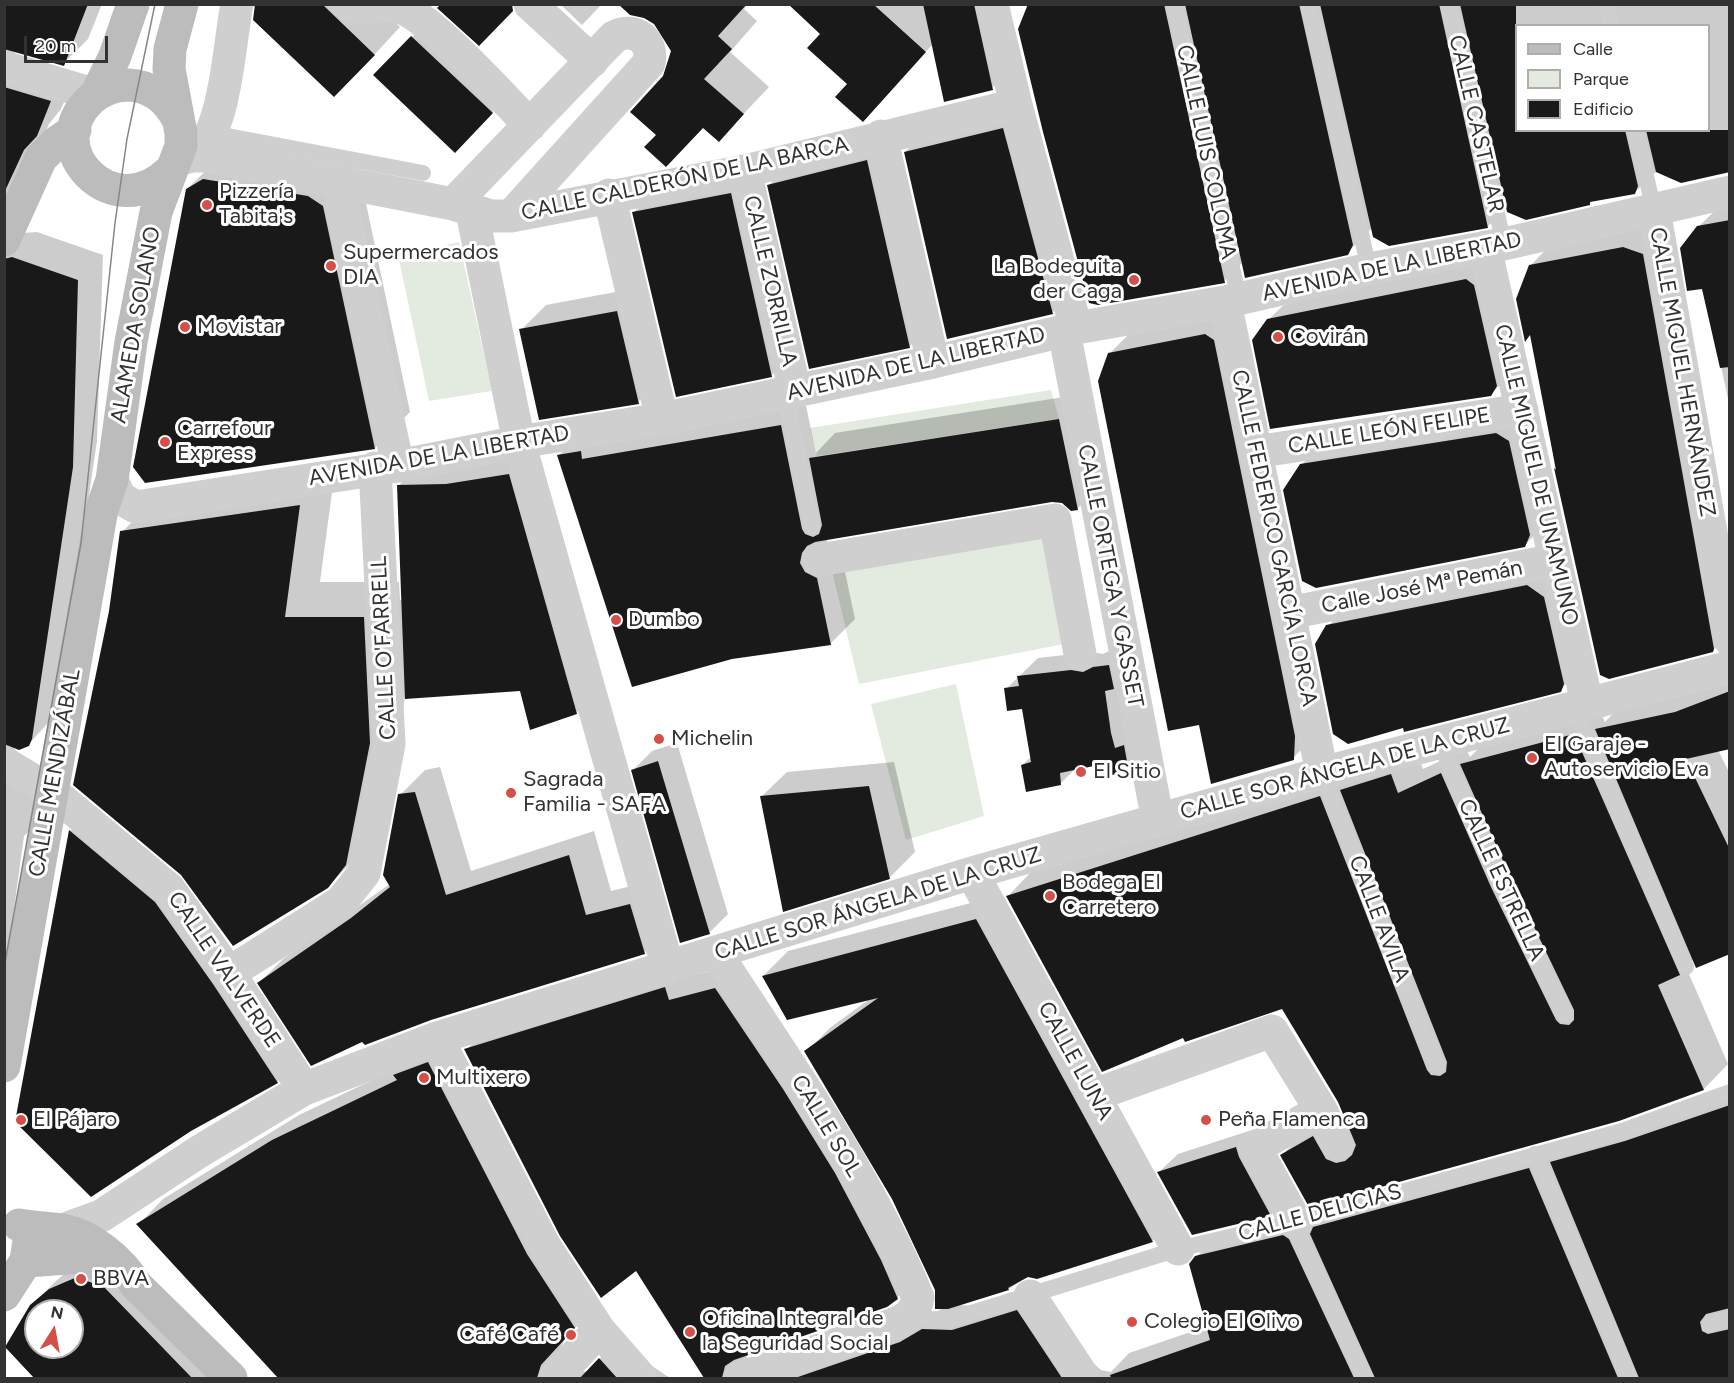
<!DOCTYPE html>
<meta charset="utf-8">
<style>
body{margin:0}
#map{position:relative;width:1734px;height:1383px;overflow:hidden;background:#fff;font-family:Figtree,sans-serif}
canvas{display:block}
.frame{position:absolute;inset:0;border:6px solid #323232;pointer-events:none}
.legend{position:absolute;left:1515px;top:24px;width:195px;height:108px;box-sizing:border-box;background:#fff;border:2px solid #adadad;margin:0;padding:8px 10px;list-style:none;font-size:18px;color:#323232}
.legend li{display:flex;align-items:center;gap:12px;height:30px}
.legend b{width:30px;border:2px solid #adadad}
.north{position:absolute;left:24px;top:1299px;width:60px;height:60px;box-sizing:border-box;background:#fff;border:2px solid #adadad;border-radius:50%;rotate:11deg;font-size:16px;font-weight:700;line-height:24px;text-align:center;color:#323232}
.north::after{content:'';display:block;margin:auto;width:21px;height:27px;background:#d44f48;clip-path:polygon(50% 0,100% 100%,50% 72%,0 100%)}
.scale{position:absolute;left:24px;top:36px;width:84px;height:27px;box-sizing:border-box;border:3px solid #323232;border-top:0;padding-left:8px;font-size:18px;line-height:21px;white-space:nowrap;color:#323232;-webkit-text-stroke:4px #fff;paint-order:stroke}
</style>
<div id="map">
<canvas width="1734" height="1383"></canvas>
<div class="frame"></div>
<ul class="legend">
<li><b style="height:8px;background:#bcbcbc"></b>Calle</li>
<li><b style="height:16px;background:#e3eadf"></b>Parque</li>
<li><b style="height:16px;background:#191919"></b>Edificio</li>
</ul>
<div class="north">N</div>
<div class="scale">20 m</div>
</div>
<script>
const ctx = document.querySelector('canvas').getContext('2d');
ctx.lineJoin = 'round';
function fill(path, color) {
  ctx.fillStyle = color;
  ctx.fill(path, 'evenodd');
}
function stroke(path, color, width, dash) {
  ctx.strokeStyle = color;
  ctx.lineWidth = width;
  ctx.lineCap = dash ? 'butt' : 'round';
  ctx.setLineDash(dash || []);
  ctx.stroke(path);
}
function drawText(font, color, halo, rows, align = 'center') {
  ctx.font = font + ' Figtree,sans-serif';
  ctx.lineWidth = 6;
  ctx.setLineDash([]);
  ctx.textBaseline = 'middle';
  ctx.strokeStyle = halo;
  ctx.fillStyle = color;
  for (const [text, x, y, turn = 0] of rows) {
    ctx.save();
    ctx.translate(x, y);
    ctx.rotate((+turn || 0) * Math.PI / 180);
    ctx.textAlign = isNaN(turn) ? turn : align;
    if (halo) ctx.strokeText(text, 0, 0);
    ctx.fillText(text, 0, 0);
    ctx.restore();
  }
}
const green = new Path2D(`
 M459 242 492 391 429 401 398 255Z
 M1051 390 1059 419 817 456 810 428Z
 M1050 527 1069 643 859 684 831 567Z
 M956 684 984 816 906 840 871 704Z`);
const shadow = new Path2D(`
 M4 4H102L88 39 63 64 11 48 16 55 75 76 61 109 49 124 11 206 22 233 37 232 103 255 97 441 57 713 28 745H11L19 754 40 767 31 829 24 836 4 981Z
 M260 4H377L400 27 361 69Z
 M560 4H602L582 25Z
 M621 4H748L744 9 757 21 730 52 769 87 719 140 704 127 668 165 658 135 664 76 672 51 660 27Z
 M790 4H1003L1017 63 992 88 933 44 863 120 849 84 823 33Z
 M1029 4H1730V171H1657L1634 193 1593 200 1589 204 1508 206 1488 226 1389 245 1372 228 1347 253 1243 262 1224 281ZM1516 26H1708V130H1516Z
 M431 18 510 94 473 132 375 75Z
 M1027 103 1077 288 1052 313 905 152 930 127Z
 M892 136 935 321 910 346 810 367 769 185 794 160Z
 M224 153 359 170 410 412 375 448 187 189Z
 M755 169 797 350 772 375 677 395 634 212 659 187Z
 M1730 201V408L1704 288 1698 227 1724 202Z
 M1648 223 1730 633 1712 651 1601 674 1555 469 1530 266 1555 240Z
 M1499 260 1515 369 1490 395 1268 320 1294 295Z
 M642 287 663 377 638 402 521 330 546 305Z
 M1230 310 1318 733 1293 758 1200 723 1109 354 1134 329Z
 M1083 394 1102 484 1077 509 1063 501 1052 500 826 538 830 548 841 553 855 619 830 644 559 455 584 430 805 401 816 453 835 433Z
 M1522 409 1549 520 1524 546 1301 465 1327 440Z
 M534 450 601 688 576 713 521 689 405 697 382 828 364 850 327 887 110 611 122 532 158 496 335 470 320 582H399L400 600H403L398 486 423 461Z
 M1553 560 1585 665 1560 690 1328 626 1353 600Z
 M1113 649 1148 751 1129 770 1101 775 1094 765 1075 769 1060 784 1022 765 1032 756 1023 707 1006 689 1038 658 1091 652 1103 654Z
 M1730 677V748L1718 750 1730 774V952L1694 959 1686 967 1728 1064 1704 1089 1618 1120 1310 1205 1282 1155 1307 1130 1338 1113 1353 1134 1339 1101 1283 1007 1184 1036 1008 896 1032 871 1416 750 1423 769 1466 749 1470 757 1487 740 1599 710 1605 722 1622 704Z
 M677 743 728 914 709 933 633 770 652 751Z
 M894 762 915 852 890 877 762 796 787 772Z
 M440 767 471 871 594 831 611 891 655 880 669 928 644 953 259 983 284 958 390 884 400 795 425 770Z
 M95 806 302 1057 277 1082 190 1130 16 1122 70 831Z
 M1001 895 1177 1216 1152 1241 1028 1276 1009 1289 958 1305 978 1306 1042 1286 1093 1363 1101 1370 1111 1372 1129 1353 1208 1326 1196 1257 1222 1231 1314 1214 1319 1224 1340 1203 1559 1155 1730 1088V1378H705L637 1268 466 1050 491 1025 740 964 922 1273 897 1298 746 1354 747 1358 927 1317 943 1308 937 1290 894 1199 806 1052 831 1027 871 998 763 976 788 951Z
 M453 1038 552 1228 599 1302 565 1339 561 1348 576 1372 588 1371 624 1334 652 1366 670 1378H280L139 1224 163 1199 299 1115 406 1064Z
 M1255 1129 1257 1138 1289 1196 1271 1215 1192 1233 1159 1172 1178 1154Z
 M103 1253 241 1378H37L7 1347 31 1306 57 1280 75 1265ZM36 1311H72V1347H36Z`);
const building = new Path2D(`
 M4 4H88L64 66 4 49Z
 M255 4H322L375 55 334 97 253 20Z
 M441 4H512L513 11 479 46 437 8Z
 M618 4H747L718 36 732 49 704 79 744 114 719 142 703 128 666 167 644 147 656 135 630 112 663 76 671 51 654 24 644 18 630 15Z
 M788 4H873L926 52 863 122 835 97 847 84 807 48 820 34Z
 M923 4H974L993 90 944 102Z
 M1028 4H1164L1225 283 1098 305 1089 303 1043 132 1018 29Z
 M1185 4H1299L1353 245 1348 255 1245 278Z
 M1320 4H1439L1488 228 1389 246 1373 237Z
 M1460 4H1516V130H1625L1638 186 1635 194 1590 202V205L1526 220 1507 212Z
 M411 36 493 113 455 153 373 75Z
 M4 87 51 101 37 136 24 150 4 193Z
 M1003 128 1053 314 947 339 904 152Z
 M1646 130H1730V172L1681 183 1656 172Z
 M867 160 910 348 809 369 767 185Z
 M203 179 308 196 323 206 375 449 145 483 133 467 186 189Z
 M731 193 772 377 676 397 632 212Z
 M1730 220V367L1720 368 1702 289 1687 291 1680 248 1697 226Z
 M1623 247 1643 254 1714 649 1713 652 1609 679 1600 675 1554 468 1556 470 1530 335 1525 342 1516 299 1529 265Z
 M12 257 78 280 73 467 32 739 29 746 19 750 4 744V259Z
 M1466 279 1474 285 1497 386 1491 396 1270 429 1252 340 1267 319Z
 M617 311 639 404 539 420 519 329Z
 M1205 334 1214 340 1295 736 1294 760 1211 784 1199 725 1168 731 1098 381 1108 353Z
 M1059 419 1078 510 1071 511 1062 503 1052 502 815 542 807 546 802 553 800 563 805 572 817 578 831 645 732 659 632 687 557 455 581 451 582 459 781 425 802 529 805 534 813 537 819 534 822 525 809 458Z
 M1496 433 1509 441 1530 535 1525 547 1316 588 1302 581 1283 490 1300 464Z
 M509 474 577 714 530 730 520 691 405 699 397 485 446 484Z
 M300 505 285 617H364L370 743 346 865 328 888 233 946 181 875 73 785 109 611 120 531Z
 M1527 585 1544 597 1564 684 1561 692 1404 732 1403 728 1348 744 1333 734 1315 644 1326 625Z
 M1109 665 1114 689 1105 691 1111 733 1115 748 1124 745 1129 772 1100 777 1094 766 1060 773 1061 785 1026 792 1021 765 1031 762 1022 709 1007 711 1004 688 1019 686 1017 676 1071 670 1083 672 1093 667Z
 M1730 691V749L1686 759 1730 850V954L1696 968 1595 729 1675 712Z
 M1574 734 1680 975 1658 985 1704 1090 1619 1121 1309 1207 1280 1155 1313 1136 1326 1159 1336 1163 1345 1161 1352 1155 1356 1145 1338 1102 1282 1009 1185 1042 1183 1038 1102 1072 1006 896 1320 796 1427 1070 1431 1075 1440 1076 1446 1072 1447 1062 1340 790 1391 774 1398 793 1441 773 1491 887 1556 1020 1560 1024 1569 1025 1574 1020V1010L1511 879 1460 764Z
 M658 761 710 934 680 943 631 770Z
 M869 786 890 879 783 912 760 796Z
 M415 792 446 895 569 855 586 915 630 904 645 954 431 1020 365 1045 362 1042 311 1066 257 983 351 918 390 887 383 875 398 794Z
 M69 830 155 902 213 984 278 1083 191 1131 91 1197 15 1122Z
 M976 919 1153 1242 1037 1279 1028 1277 1008 1288 1009 1290 948 1309H935V1290L892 1199 804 1051 878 998 787 1020 762 976Z
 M665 987 669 1000 715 988 783 1089 835 1173 881 1260 898 1299 887 1307 734 1360 725 1366 722 1378H704L636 1271 601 1298 560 1236 464 1049Z
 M428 1062 527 1254 575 1328 541 1365 537 1378H278L136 1224 272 1140 397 1080 393 1075Z
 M1730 1105V1308L1706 1314 1700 1322 1702 1331 1708 1334 1730 1329V1378H1639L1550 1162 1625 1141Z
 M1236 1147 1239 1157 1271 1216 1192 1235 1157 1172Z
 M1529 1168 1618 1378H1375L1310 1234 1313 1227Z
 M1283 1235 1289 1239 1354 1378H1111L1110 1375 1210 1340 1189 1264 1195 1256Z
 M77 1277 105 1288 192 1378H34L5 1347 30 1305 49 1289ZM36 1311H72V1347H36Z
 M1017 1310 1062 1378H795L900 1342 922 1329 952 1330Z
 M599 1358 617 1378H580Z`);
const lane = new Path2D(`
 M1174 4 1239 299
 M1309 4 1369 269
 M1449 4 1504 244
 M1606 4 1611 26
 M1635 130 1654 210
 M212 133 423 173
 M785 393 812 527
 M1574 706 1686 967
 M1440 744 1501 883 1565 1015
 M1322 773 1437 1066
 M1535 1154 1629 1378
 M1293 1222 1365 1378
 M908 1318 949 1320 1178 1249 1293 1222 1622 1131 1730 1092
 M1710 1324 1730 1318`);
const street = new Path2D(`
 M349 4C366 13 381 2 399 7 430 16 503 98 530 125
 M530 4 592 61
 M992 4 1016 105 1076 328
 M4 67 96 95
 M881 136 933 362
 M192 156C226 137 229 43 237 4
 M177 160 192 156H207L453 204 491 216H511L745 171 1016 105
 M745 171 795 391
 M345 182 342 206 398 466
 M609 195 662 419
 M453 204 614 37C634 26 654 40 649 63L511 216
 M1654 210 1730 640
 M472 212 519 442 668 968
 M1485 247 1587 703
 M1225 302 1322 773
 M1064 331 1158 821
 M1256 452 1522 410
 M112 480 120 498 136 507 398 466 519 442 662 419 933 362 1076 328 1225 302 1369 269 1504 244 1730 192
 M819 560 1055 520 1080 654
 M1289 613 1555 560
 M4 763 51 791 169 889 229 973 304 1089
 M972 873 1178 1249
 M716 953C788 1064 868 1175 918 1298 915 1313 908 1318 894 1324L740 1378
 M229 973 341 902 364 873 389 744 375 468
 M437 1038 544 1245 599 1330 641 1378
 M1094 1095 1272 1031 1321 1110 1255 1148 1296 1222
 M1321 1110 1337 1144
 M62 1230 101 1216 200 1151 304 1089 437 1038 972 873 1322 773 1730 667
 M1030 1296 1084 1378
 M555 1378 599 1330`);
const secondary = new Path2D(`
 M96 95 115 56 133 4
 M169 172C113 226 39 149 90 100 100 91 114 85 128 85 152 86 167 99 178 119
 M4 240 41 158 57 142 75 130
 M4 1066 102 509 112 480 131 342 156 212 181 146V133L169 69 170 49 182 4
 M19 1225C34 1228 48 1228 62 1230 91 1235 121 1260 136 1285L231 1378
 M26 1261 82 1257 109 1270
 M4 1295 26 1261 29 1241`);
const tram = new Path2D(`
 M4 968 81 543 115 223 127 139 155 4`);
const markers = [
 [207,205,6,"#d44f48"],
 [331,266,6,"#d44f48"],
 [1134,280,6,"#d44f48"],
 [185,327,6,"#d44f48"],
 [1278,337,6,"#d44f48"],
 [165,442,6,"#d44f48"],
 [616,620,6,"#d44f48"],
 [659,739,6,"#d44f48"],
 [1532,758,6,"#d44f48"],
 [1081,772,6,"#d44f48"],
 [511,793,6,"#d44f48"],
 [1050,896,6,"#d44f48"],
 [424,1078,6,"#d44f48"],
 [21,1120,6,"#d44f48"],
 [1206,1120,6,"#d44f48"],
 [81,1279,6,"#d44f48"],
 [1132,1322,6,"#d44f48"],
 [690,1332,6,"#d44f48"],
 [571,1335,6,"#d44f48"]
];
const streetNames = [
 ["CALLE CASTELAR",1476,124,77],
 ["CALLE LUIS COLOMA",1206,152,78],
 ["CALLE CALDERÓN DE LA BARCA",685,179,-12],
 ["AVENIDA DE LA LIBERTAD",1392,267,-12],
 ["CALLE ZORRILLA",770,281,77],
 ["ALAMEDA SOLANO",136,325,-80],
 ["AVENIDA DE LA LIBERTAD",916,364,-13],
 ["CALLE MIGUEL HERNÁNDEZ",1682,372,80],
 ["CALLE LEÓN FELIPE",1389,431,-9],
 ["AVENIDA DE LA LIBERTAD",439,456,-10],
 ["CALLE MIGUEL DE UNAMUNO",1536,475,77],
 ["CALLE FEDERICO GARCÍA LORCA",1274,538,78],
 ["CALLE ORTEGA Y GASSET",1110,576,79],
 ["Calle José Mª Pemán",1422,587,-11],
 ["CALLE O'FARRELL",384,648,-93],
 ["CALLE SOR ÁNGELA DE LA CRUZ",1345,769,-15],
 ["CALLE MENDIZÁBAL",55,773,-80],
 ["CALLE ESTRELLA",1501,880,65],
 ["CALLE SOR ÁNGELA DE LA CRUZ",878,904,-17],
 ["CALLE AVILA",1379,919,69],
 ["CALLE VALVERDE",224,970,56],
 ["CALLE LUNA",1075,1061,61],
 ["CALLE SOL",826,1126,59],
 ["CALLE DELICIAS",1320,1213,-15]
];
const poiNames = [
 ["Pizzería",219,192],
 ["Tabita's",219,217],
 ["Supermercados",343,253],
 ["DIA",343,278],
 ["La Bodeguita",1122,267,"right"],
 ["der Caga",1122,292,"right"],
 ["Movistar",197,327],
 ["Covirán",1290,337],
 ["Carrefour",177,429],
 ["Express",177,454],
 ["Dumbo",628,620],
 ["Michelin",671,739],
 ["El Garaje -",1544,745],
 ["Autoservicio Eva",1544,770],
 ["El Sitio",1093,772],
 ["Sagrada",523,780],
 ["Familia - SAFA",523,805],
 ["Bodega El",1062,883],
 ["Carretero",1062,908],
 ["Multixero",436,1078],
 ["El Pájaro",33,1120],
 ["Peña Flamenca",1218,1120],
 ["BBVA",93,1279],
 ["Oficina Integral de",702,1319],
 ["la Seguridad Social",702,1344],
 ["Colegio El Olivo",1144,1322],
 ["Café Café",559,1335,"right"]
];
fill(green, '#e3eadf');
fill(shadow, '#0003');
fill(building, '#191919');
stroke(lane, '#cfcfcf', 16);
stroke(street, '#cfcfcf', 33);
stroke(secondary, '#bcbcbc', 33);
stroke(tram, '#878787', 1.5);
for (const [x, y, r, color] of markers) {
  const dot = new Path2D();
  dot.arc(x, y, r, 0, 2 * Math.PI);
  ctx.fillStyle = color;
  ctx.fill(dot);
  stroke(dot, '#fff', 2);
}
drawText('22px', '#323232', '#fff', streetNames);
drawText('22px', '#323232', '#fff', poiNames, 'left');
</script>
